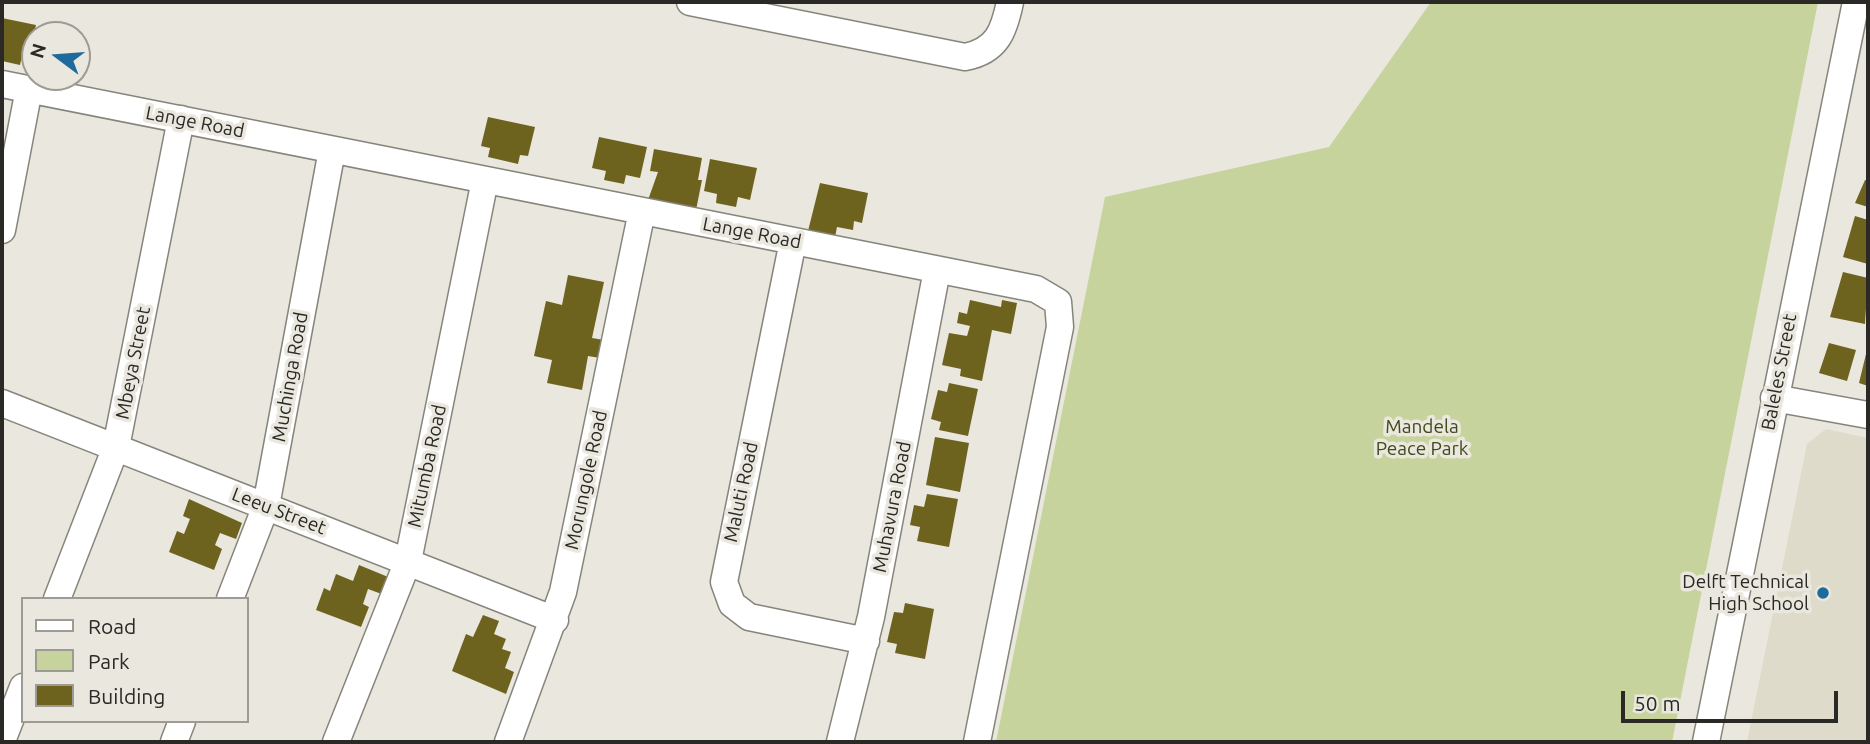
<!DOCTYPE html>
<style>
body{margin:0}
#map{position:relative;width:1870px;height:744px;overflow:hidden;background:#e9e7de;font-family:Ubuntu,sans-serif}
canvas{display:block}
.frame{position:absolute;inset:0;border:4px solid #2a2925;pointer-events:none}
.legend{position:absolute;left:21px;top:597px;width:228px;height:126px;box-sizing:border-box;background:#e9e7de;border:2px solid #9d9b94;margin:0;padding:9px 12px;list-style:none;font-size:21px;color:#2a2925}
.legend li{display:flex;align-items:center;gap:14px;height:35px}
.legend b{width:35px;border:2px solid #9d9b94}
.north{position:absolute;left:21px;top:21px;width:70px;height:70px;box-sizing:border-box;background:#e9e7de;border:2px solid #9d9b94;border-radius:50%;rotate:286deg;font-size:19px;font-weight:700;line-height:28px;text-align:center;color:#2a2925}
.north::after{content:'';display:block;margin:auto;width:24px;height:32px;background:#1e6a9d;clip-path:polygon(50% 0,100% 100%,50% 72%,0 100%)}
.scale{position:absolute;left:1621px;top:691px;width:217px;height:32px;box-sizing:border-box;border:4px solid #2a2925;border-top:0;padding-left:9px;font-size:21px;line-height:24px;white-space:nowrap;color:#2a2925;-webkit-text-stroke:5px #e9e7de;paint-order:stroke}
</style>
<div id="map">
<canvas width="1870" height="744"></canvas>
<div class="frame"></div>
<ul class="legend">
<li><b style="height:9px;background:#fff"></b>Road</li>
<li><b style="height:19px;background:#c7d39c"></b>Park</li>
<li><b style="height:19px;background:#6e631e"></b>Building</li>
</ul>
<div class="north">N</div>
<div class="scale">50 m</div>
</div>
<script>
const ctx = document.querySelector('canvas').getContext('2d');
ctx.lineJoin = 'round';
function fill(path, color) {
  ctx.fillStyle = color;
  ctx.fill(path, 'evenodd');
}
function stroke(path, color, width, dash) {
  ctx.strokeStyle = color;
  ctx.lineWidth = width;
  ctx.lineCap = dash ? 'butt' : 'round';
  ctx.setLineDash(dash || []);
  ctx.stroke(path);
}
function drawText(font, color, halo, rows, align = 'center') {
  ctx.font = font + ' Ubuntu,sans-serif';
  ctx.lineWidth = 7;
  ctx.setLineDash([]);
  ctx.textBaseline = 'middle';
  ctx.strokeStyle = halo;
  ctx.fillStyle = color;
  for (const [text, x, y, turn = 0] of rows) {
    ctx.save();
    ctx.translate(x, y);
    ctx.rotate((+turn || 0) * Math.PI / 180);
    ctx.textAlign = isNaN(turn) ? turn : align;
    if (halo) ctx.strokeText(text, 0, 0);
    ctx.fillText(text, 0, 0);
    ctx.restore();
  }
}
const built = new Path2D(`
 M1826 429 1868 438V742H1747L1807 444Z`);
const green = new Path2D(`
 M1431 2H1818L1672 742H996L1105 197 1329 147Z`);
const building = new Path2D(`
 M2 18 36 25 31 48 24 47 20 65 2 61Z
 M488 117 535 127 528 156 520 155 518 164 488 157 490 148 481 146Z
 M599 137 647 147 640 178 626 175 624 184 604 180 606 171 592 168Z
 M654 149 702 158 698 180H702L696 210 648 200 658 172 650 171Z
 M710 159 757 168 750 200 738 197 736 207 716 203 717 194 704 191Z
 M1865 180 1868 181V207L1855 203Z
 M820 183 868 193 862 223 854 221 853 230 837 227 835 237 808 231Z
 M1855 216 1868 220V264L1843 257Z
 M1843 272 1868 278 1865 324 1830 317Z
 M568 275 604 282 592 338 604 340 600 358 588 356 582 390 547 383 552 360 534 356 546 301 562 305Z
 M970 300 1001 307 1002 300 1017 303 1011 334 992 330 982 381 960 376 961 369 942 365 949 333 967 336 970 326 957 323 959 312 967 314Z
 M1829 343 1856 350 1847 381 1819 373Z
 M1866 354 1868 355V386L1859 383Z
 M949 383 978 389 968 436 939 430 941 422 931 419 938 390 947 392Z
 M935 437 969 443 960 492 926 485Z
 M927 494 958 499 949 547 917 541 920 527 910 525 914 505 924 507Z
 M189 499 242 523 236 539 220 533 215 545 222 549 214 570 169 552 177 531 184 534 190 519 183 516Z
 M359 565 393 579 387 596 368 589 363 604 369 607 361 627 316 610 324 588 330 591 336 574 353 581Z
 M905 603 934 609 925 659 895 653 897 644 887 642 894 612 903 613Z
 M483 615 499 621 494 634 506 639 502 649 511 652 505 668 514 672 506 694 452 671 466 634 473 637Z`);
const minor = new Path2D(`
 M690 2 965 57C997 51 1004 31 1010 2
 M2 84 1036 289 1058 302 1060 327 977 742
 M2 230 29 89
 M793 241 724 582 732 604 749 617 866 641
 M1774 398 1868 415
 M2 403 555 620
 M57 599 116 447 181 119
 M230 599 266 506 332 150
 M2 741 23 687
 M174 742 182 721
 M336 742 408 561 485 180
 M508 742 563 592 642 211
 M840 742 871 617 937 270
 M1706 742 1856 2`);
const markers = [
 [1823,593,7,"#1e6a9d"]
];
const streetNames = [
 ["Lange Road",195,122,11],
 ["Lange Road",752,233,11],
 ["Mbeya Street",133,363,-79],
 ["Baleles Street",1779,372,-79],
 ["Muchinga Road",290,377,-80],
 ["Mitumba Road",427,466,-78],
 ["Morungole Road",586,480,-78],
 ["Maluti Road",741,492,-78],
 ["Muhavura Road",892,507,-79],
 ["Leeu Street",279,511,21]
];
const parkNames = [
 ["Mandela",1422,427],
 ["Peace Park",1422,449]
];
const poiNames = [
 ["Delft Technical",1809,582],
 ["High School",1809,604]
];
fill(built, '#dedbca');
fill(green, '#c7d39c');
fill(building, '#6e631e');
stroke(minor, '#86857c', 29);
stroke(minor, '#fff', 26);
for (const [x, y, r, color] of markers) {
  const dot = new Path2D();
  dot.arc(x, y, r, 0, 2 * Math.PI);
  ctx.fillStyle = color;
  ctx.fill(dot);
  stroke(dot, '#e9e7de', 2.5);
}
drawText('19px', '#2a2925', '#e9e7de', streetNames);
drawText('19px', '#424a1a', '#e9e7de', parkNames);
drawText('19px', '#2a2925', '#e9e7de', poiNames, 'right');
</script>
